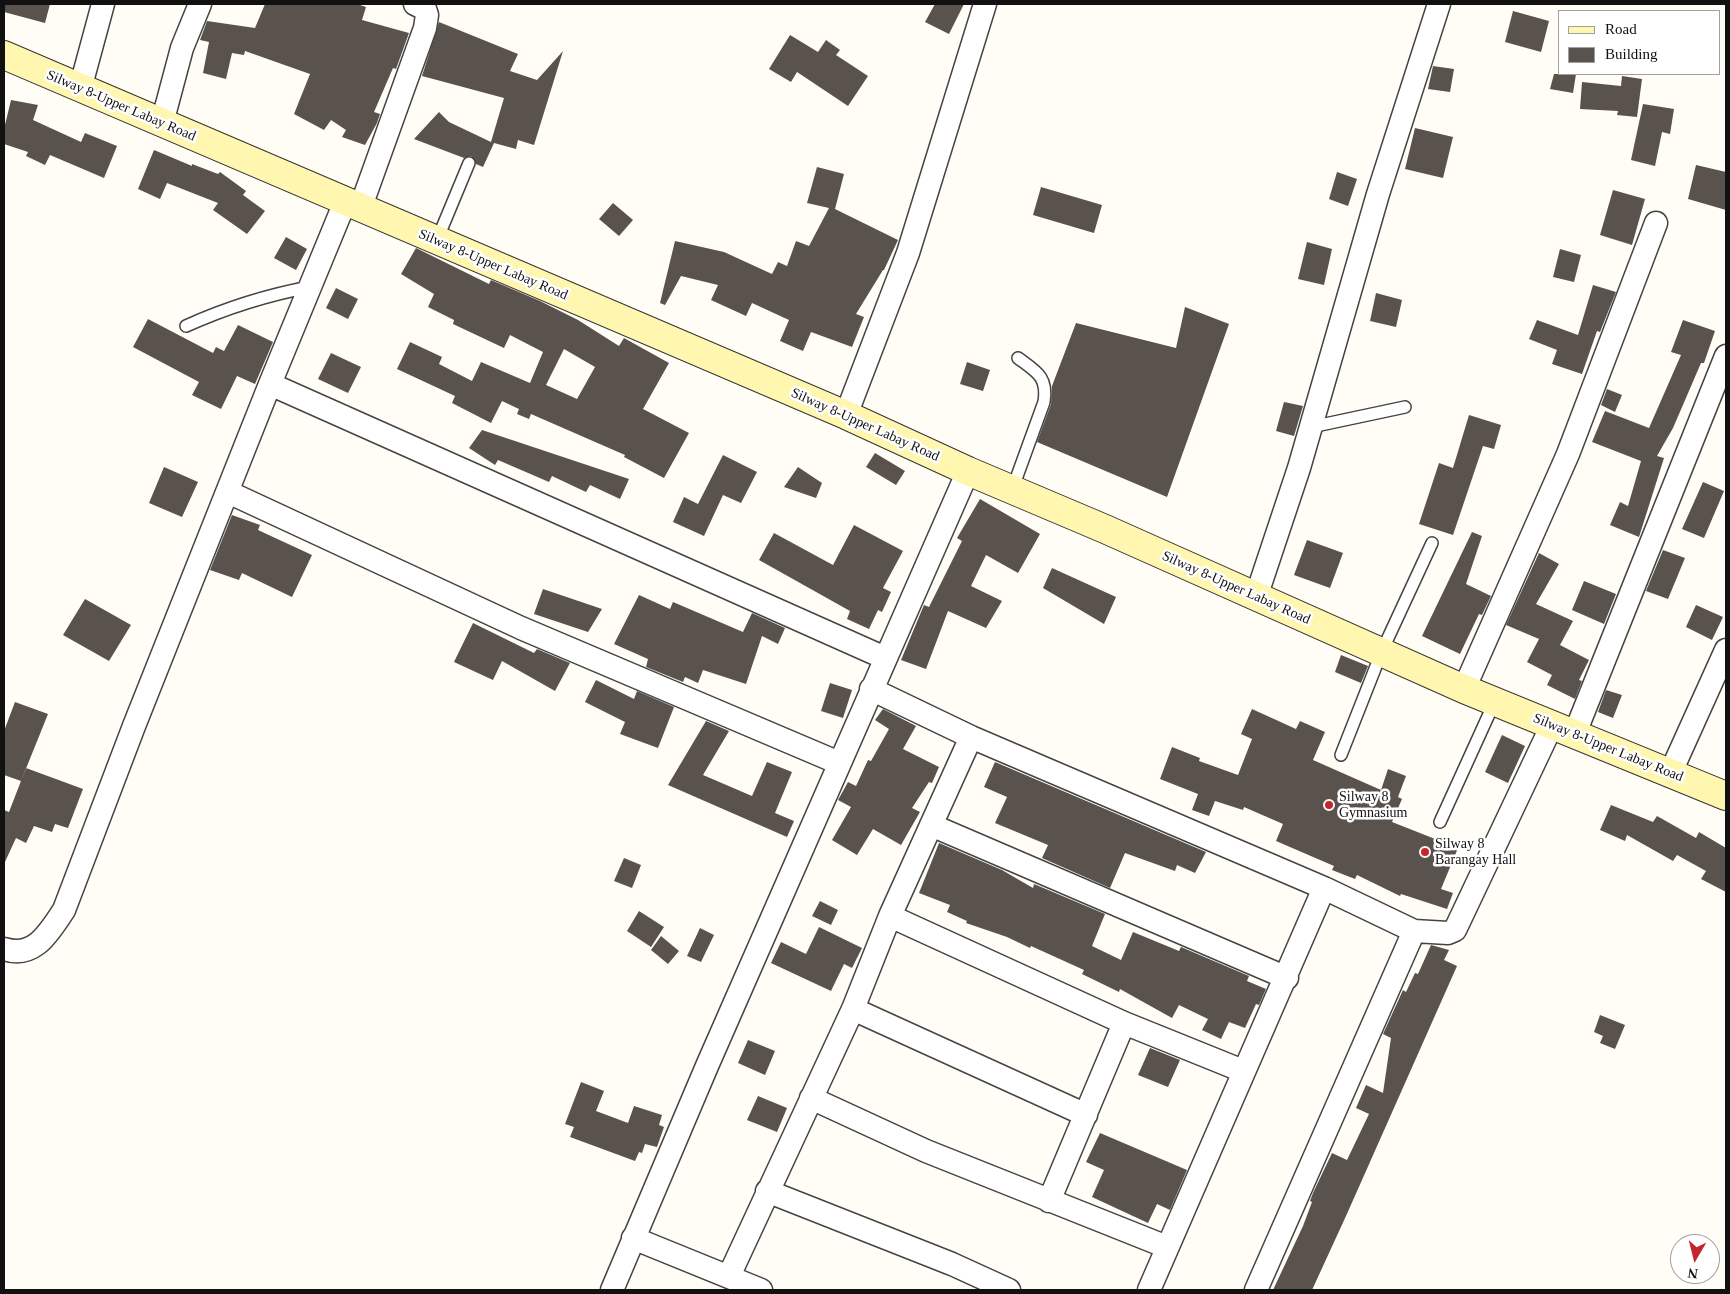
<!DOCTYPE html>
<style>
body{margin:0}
#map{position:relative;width:1730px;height:1294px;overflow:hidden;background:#fffdf5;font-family:"Times New Roman",serif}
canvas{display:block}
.frame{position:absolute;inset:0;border:5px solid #111;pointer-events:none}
.legend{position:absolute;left:1558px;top:10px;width:162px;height:65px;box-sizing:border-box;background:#fff;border:1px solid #a0a0a0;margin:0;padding:6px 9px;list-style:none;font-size:15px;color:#111}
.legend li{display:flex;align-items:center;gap:10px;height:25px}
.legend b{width:25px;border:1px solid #a0a0a0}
.north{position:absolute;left:1670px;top:1234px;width:50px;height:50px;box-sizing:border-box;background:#fff;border:1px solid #a0a0a0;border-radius:50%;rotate:188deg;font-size:14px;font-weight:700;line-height:20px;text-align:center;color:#111}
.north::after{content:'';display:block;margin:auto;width:18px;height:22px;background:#c4262e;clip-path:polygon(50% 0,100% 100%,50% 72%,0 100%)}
</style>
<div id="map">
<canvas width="1730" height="1294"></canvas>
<div class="frame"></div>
<ul class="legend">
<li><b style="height:6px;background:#fff6b0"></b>Road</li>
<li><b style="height:14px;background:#5a524d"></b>Building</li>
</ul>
<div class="north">N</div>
</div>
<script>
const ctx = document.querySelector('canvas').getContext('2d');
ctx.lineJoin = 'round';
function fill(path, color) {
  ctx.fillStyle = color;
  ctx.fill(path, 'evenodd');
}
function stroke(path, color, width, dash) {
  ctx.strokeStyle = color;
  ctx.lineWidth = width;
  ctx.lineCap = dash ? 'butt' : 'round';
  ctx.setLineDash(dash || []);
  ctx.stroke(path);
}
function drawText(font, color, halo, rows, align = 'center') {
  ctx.font = font + ' "Times New Roman",serif';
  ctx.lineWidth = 5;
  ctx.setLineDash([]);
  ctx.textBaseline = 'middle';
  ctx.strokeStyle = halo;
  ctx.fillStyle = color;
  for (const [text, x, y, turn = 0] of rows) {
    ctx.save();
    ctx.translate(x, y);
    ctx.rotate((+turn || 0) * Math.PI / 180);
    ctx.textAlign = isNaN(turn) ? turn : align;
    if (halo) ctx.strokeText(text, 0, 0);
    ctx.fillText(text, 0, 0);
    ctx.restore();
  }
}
const building = new Path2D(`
 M4 4H50L45 23 4 12Z
 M265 4H357L366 7 362 20 409 33 396 69 393 68 374 112 380 114 377 123 365 145 342 137 346 130 331 120 324 130 294 114 310 74 245 51 244 55 232 53 226 79 203 73 209 42 200 40 207 21 255 28Z
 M935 4H964L949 34 925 22Z
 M1513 11 1549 21 1541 52 1505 42Z
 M439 22 518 54 510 71 537 80 563 51 534 145 518 140 516 149 494 143 483 167 476 164 471 156 464 158 414 139 439 112 449 122 491 142 504 98 422 76Z
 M790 35 818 52 826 40 840 50 836 55 868 76 848 106 797 72 791 82 769 69Z
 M1433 66 1454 69 1450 92 1428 89Z
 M1554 74H1576L1573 93 1550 89Z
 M1622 76 1642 79 1637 117 1617 115 1618 111 1580 109 1582 82 1621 86Z
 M11 100 38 105 33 120 81 142 85 133 117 146 104 178 50 155 45 165 26 156 28 152 4 144V129Z
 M1643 104 1674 109 1670 134 1662 132 1655 166 1631 160Z
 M1415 128 1453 137 1443 178 1405 169Z
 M154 150 192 166V164L218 174 220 172 246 191 243 195 265 211 247 234 213 210 218 203 167 183 160 199 138 189Z
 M1696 165 1726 172V210L1688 199Z
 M817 167 844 174 835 209 898 240 884 270H883L856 314 864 317 852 347 811 332 803 351 780 341 789 320 752 303 746 316 711 300 718 285 681 276 665 305 660 303 675 241 724 252 772 274 778 262 787 266 796 241 809 246 829 208 807 203Z
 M1337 172 1357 179 1348 206 1329 199Z
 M1041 187 1102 205 1094 233 1033 215Z
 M1613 190 1645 199 1632 245 1600 235Z
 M613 203 633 220 619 236 599 219Z
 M286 237 307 249 296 270 274 258Z
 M1307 242 1332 249 1324 285 1298 279Z
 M416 248 489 284 491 280 540 301 578 320 619 346 624 338 669 363 643 409 689 433 664 478 624 457 625 455 531 414 529 419 517 414 519 409 502 401 491 423 452 403 455 396 397 369 410 342 442 357 439 364 472 381 481 362 530 383 543 352 510 335 504 348 453 324 454 320 428 307 434 294 401 274ZM564 349 595 367 577 399 546 385Z
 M1560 249 1581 255 1574 282 1553 277Z
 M1593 285 1616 292 1600 332 1597 331 1582 374 1552 364 1557 350 1529 339 1537 320 1578 335Z
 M336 288 358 299 348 319 326 308Z
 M1376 293 1402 300 1396 327 1370 321Z
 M1185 307 1229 324 1167 497 1037 442 1051 404 1052 386 1076 323 1176 348Z
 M148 319 213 353 216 347 224 351 238 325 273 342 255 384 237 376 221 409 192 395 199 382 133 347Z
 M1683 320 1715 331 1704 363H1701L1673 428 1657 456 1664 458 1639 537 1610 525 1620 502 1628 506 1641 461 1592 442 1605 411 1649 428 1681 355 1671 352Z
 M331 353 361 367 348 393 318 379Z
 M967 362 990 370 983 391 960 384Z
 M1607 389 1622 395 1615 412 1601 405Z
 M1284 402 1303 406 1294 436 1276 431Z
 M1469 415 1501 425 1494 449 1483 446 1453 535 1419 524 1439 463 1453 468Z
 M482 430 629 479 620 499 590 485 586 492 552 476 549 482 498 460 495 465 469 448Z
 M875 453 905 471 896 485 866 467Z
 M723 455 757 472 741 503 723 495 704 536 673 522 684 497 698 504Z
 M164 467 198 482 182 517 149 503Z
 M798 467 822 483 816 498 784 487Z
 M1703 482 1724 491 1704 538 1682 529Z
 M980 499 1040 534 1018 573 986 555 971 586 1002 601 986 628 948 611 926 669 901 660 924 605 929 607 962 541 957 538Z
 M232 515 260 525 258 530 312 555 292 597 242 573 239 580 210 570Z
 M854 525 903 551 883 588 891 592 882 612 878 610 869 629 847 619 850 611 759 560 774 533 833 565Z
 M1472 532 1482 536 1466 584 1491 596 1482 615 1479 614 1460 654 1422 636Z
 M1307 540 1343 553 1330 588 1294 575Z
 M1663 550 1685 558 1668 599 1646 591Z
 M1539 553 1559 564 1536 604 1573 621 1560 645 1589 660 1579 680 1582 681 1575 699 1547 685 1552 675 1527 662 1539 639 1506 625Z
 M1052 568 1116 597 1104 624 1043 588Z
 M1584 581 1616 594 1604 624 1572 610Z
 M543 589 602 609 588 632 534 614Z
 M639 595 670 609 673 602 743 632 752 613 785 628 778 644 762 636 746 684 703 670 698 683 685 677 683 682 646 667 648 659 614 644Z
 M85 599 131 625 109 661 63 635Z
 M1696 605 1723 617 1712 640 1686 627Z
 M473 623 534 653 537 649 570 663 555 691 502 661 493 680 454 662Z
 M1341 655 1368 666 1361 683 1335 672Z
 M596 680 634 699 637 691 674 707 658 748 620 734 625 722 585 702Z
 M830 683 852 690 843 718 821 711Z
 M1606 690 1622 695 1613 718 1598 712Z
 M15 702 48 714 21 781 4 775V731Z
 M883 709 916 726 903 749 939 767 932 783 929 782 912 808 920 812 901 845 873 829 857 855 832 840 851 807 838 800 848 782 856 786 868 760 871 761 889 729 875 720Z
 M1252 709 1296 729 1300 721 1325 732 1313 760 1381 790 1388 769 1406 776 1398 797 1402 799 1392 822 1458 848 1441 889 1453 893 1447 909 1401 894 1400 896 1357 875 1355 879 1332 870 1334 866 1276 841 1283 824 1244 807 1243 810 1215 801 1209 816 1192 810 1198 794 1160 779 1172 747 1200 758 1199 761 1238 775 1252 739 1241 734Z
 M706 721 729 731 703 775 752 796 767 762 792 772 775 813 794 821 787 837 668 785Z
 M1502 735 1525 746 1508 783 1485 772Z
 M995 762 1206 852 1195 873 1177 865 1175 871 1125 853 1110 888 1042 858 1048 845 995 823 1007 797 984 787Z
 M26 768 83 789 68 828 55 824 52 832 34 826 26 843 16 838 4 864V810L9 812Z
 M1611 805 1653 822 1657 816 1696 838 1699 832 1726 848V892L1701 879 1706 871 1677 855 1673 861 1627 835 1625 841 1600 830Z
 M939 843 1002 870 1033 888 1034 884 1105 914 1092 946 1121 960 1133 932 1179 951 1181 947 1249 976 1247 981 1266 989 1259 1005 1256 1004 1245 1028 1229 1022 1221 1039 1202 1030 1208 1019 1179 1005 1172 1018 1120 989 1119 992 1082 974 1084 970 1031 946 1030 948 1007 937 966 923 967 921 947 912 950 905 919 893Z
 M624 858 641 865 632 888 614 881Z
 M820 901 838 910 831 925 812 916Z
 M639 911 664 927 651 947 627 931Z
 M819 927 862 948 852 968 844 964 831 991 771 963 781 942 806 954Z
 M700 928 714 935 701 962 687 956Z
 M661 936 679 951 668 964 651 950Z
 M1431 945 1449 950 1444 960 1457 966 1346 1216 1312 1290H1273L1303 1226 1312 1202 1310 1201 1313 1193 1332 1153 1347 1160 1369 1114 1356 1108 1366 1085 1383 1093 1391 1038 1383 1034 1403 990 1406 992 1415 973 1418 974Z
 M1600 1015 1625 1025 1615 1049 1600 1043 1603 1036 1594 1032Z
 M748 1040 775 1051 765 1075 738 1063Z
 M1150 1048 1180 1060 1168 1087 1138 1075Z
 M581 1082 604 1091 596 1111 628 1123 634 1106 662 1115 659 1125 664 1127 657 1147 645 1144 642 1153 639 1152 635 1161 570 1137 574 1127 565 1124Z
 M758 1096 787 1108 777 1132 747 1120Z
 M1100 1133 1187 1170 1170 1210 1157 1204 1148 1223 1092 1197 1104 1170 1086 1162Z`);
const service = new Path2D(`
 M437 240 469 163
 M186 326C226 308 267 295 310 287
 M1311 427 1405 407
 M1012 490 1044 402C1048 377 1037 372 1018 358
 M1341 755 1382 651 1432 543
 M1440 822 1495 701`);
const minor = new Path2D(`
 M80 89 103 4
 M162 123 182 48 200 4
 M360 209 425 28 427 15 425 9 415 4
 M270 384 885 658
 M846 415 908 253 985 4
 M228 492 521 628 839 763
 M1256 597 1299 468 1378 194 1439 4
 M871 689 971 737 1324 888 1414 931 1448 933 1455 930 1552 725
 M1464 689 1568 454 1656 223
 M1575 733 1726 356
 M1670 774 1726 650
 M931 825 1287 978
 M890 916 1124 1023 1243 1071
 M4 949C35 959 49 932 64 910L134 726 270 384 345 202
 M853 1009 1086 1115
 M811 1098 926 1151 1167 1247
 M767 1191 952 1264 1009 1290
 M1049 1201 1124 1023
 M633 1238 761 1290
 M729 1276 853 1009 890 916 971 737
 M612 1290 707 1066 968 471
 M1149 1290 1324 888
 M1256 1290 1414 931`);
const secondary = new Path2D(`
 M4 55 846 415 968 471 1105 529 1464 689 1726 796`);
const markers = [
 [1329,805,5,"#c4262e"],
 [1425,852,5,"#c4262e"]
];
const streetNames = [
 ["Silway 8-Upper Labay Road",121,106,23],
 ["Silway 8-Upper Labay Road",493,265,23],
 ["Silway 8-Upper Labay Road",865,425,24],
 ["Silway 8-Upper Labay Road",1236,588,24],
 ["Silway 8-Upper Labay Road",1608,748,22]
];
const poiNames = [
 ["Silway 8",1339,797],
 ["Gymnasium",1339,813],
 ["Silway 8",1435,844],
 ["Barangay Hall",1435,860]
];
fill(building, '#5a524d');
stroke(service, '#444', 14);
stroke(minor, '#444', 25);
stroke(secondary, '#333', 30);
stroke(service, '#fff', 11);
stroke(minor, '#fff', 22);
stroke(secondary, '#fff6b0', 28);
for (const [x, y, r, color] of markers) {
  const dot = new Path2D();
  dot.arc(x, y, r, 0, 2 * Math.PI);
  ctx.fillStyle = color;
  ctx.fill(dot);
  stroke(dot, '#fff', 2);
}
drawText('14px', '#111', '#fff', streetNames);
drawText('14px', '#111', '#fff', poiNames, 'left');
</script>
